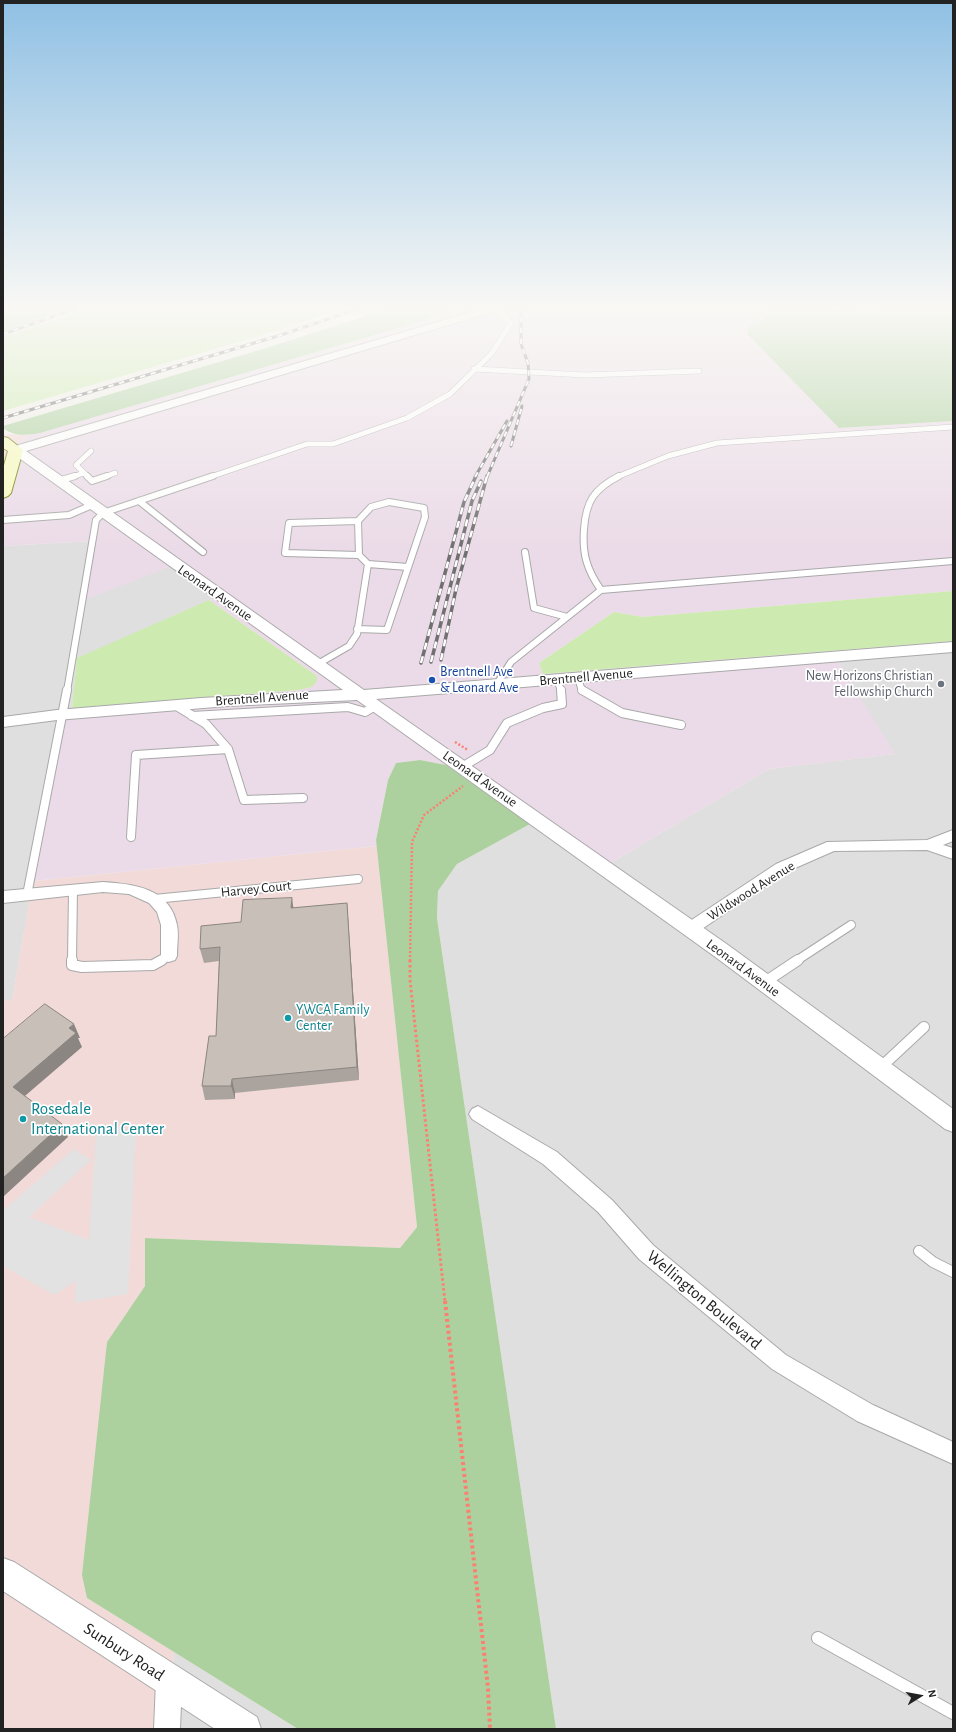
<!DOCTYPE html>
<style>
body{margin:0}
#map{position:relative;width:956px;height:1732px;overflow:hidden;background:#f2efe9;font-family:"Alegreya Sans",sans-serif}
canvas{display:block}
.frame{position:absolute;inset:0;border:4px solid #222;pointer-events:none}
.north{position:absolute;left:900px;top:1676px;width:40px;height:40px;-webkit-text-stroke:3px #fff;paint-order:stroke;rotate:79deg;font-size:11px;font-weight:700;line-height:16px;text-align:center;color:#222}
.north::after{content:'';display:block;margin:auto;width:14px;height:18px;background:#222;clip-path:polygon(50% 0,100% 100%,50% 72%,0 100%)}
</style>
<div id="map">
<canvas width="956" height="1732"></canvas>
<div class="frame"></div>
<div class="north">N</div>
</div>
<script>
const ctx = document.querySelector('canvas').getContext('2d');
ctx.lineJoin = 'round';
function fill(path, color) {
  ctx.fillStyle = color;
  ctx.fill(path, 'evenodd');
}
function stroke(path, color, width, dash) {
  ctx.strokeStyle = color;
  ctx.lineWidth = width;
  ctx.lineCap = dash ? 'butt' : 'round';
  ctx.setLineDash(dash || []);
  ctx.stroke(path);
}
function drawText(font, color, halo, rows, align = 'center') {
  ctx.font = font + ' "Alegreya Sans",sans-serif';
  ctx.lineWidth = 3.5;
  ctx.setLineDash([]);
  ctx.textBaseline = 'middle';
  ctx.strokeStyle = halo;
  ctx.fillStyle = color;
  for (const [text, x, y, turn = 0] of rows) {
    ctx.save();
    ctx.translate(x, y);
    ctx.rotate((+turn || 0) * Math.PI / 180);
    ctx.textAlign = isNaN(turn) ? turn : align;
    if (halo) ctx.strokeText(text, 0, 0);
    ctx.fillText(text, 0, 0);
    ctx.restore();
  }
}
const residential = new Path2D(`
 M92 541 174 565 219 596 77 659 72 708H64L12 1000 3 1001V546Z
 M953 641V1729H556L437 918 438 891 457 864 530 824 597 871 769 769 894 754 831 651Z
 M174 1652 298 1729H171Z`);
const commercial = new Path2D(`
 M11 434 26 435 15 454 3 497V436Z
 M377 846 417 1227 400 1248 145 1238V1286L107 1342 87 1598 174 1652 171 1729H3V1001L12 1000 33 881Z`);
const industrial = new Path2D(`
 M444 307H767L770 311 762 320 749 326 747 334 839 428 953 421V591L643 617 614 612 539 663 544 674 831 651 895 754 769 769 597 871 446 765 420 760 396 763 388 780 376 840 377 846 33 881 64 708 299 690 317 681V676L209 600 218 596 174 565 82 601 91 541 3 546V497L15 454 26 435 40 433 419 322 433 316Z`);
const grass = new Path2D(`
 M94 307H345L279 330 3 411V337Z
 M767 307H891C863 315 850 308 823 307 805 306 787 309 770 311Z
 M953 591V641L543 674 539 663 614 612 643 617Z
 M209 600 317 676V681L312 687 299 690 72 708 77 658Z`);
const forest = new Path2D(`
 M3 307H73L3 332Z
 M395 307H444L433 317 419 322 40 433C26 435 15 437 3 428V426L266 348Z
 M822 307 864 312 876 311 891 307H953V421L839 428 747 334 749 326 762 320 770 311Z
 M420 760 446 765 530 824 457 864 438 891 437 918 556 1729H298L87 1598 82 1575 107 1342 145 1286V1238L400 1248 417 1227 376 840 388 780 396 763Z`);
const parking = new Path2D(`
 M136 1128 128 1294 75 1303 76 1281 54 1295 3 1266V1207L6 1208 74 1149 91 1160 29 1217 89 1240 96 1133Z`);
const pathFar2 = new Path2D(`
 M455 742 468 750
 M410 961 412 842 424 815 463 786`);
const pathFar1 = new Path2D(`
 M410 960V980L445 1302`);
const path = new Path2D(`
 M445 1301 488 1688 490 1729`);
const serviceFar4 = new Path2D(`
 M474 369 585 375 699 371
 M72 477 84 473
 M88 477 76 465 91 451
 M104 477 115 473
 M210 477 307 444H333L407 418 450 394 492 353 511 323 496 307
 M617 477 668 456 717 443 953 427`);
const serviceFar3 = new Path2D(`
 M87 476 92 481 107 476
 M58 481 75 476
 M139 501 203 552
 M3 520 69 515 92 505
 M358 521 359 555 285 553 289 523Z
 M525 552 534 608 567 617
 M368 564 408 567
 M601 590C587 570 582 554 584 529 586 501 594 489 619 476
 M357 629 387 630 425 517 424 508 389 502 371 507 358 521
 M316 665 349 646 357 634 368 564 359 555
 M578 678 582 691
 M557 679 561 691
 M497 684 511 662 601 590 953 561
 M67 691 96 520 103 513 213 476`);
const serviceFar2 = new Path2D(`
 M582 690 622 713 681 725
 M175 705 206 724 228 749 244 800 303 798
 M192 716 348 707 365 712 375 706
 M462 767 490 750 507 723 543 708 562 704 561 690
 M131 837 136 755 228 749
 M27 895 67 690
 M154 899 358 879
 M72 961 73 890
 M160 961 169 956
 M796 961 851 925`);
const serviceFar1 = new Path2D(`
 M72 960V965L82 967 153 965 162 960
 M765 982 798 960
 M880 1068 924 1027
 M919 1251 933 1262 953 1272`);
const service = new Path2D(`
 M818 1638 953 1713`);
const minor = new Path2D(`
 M953 830V841L943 845 953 848V859L927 850 834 851 786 872 696 933 690 935 684 933 682 929 684 925 776 864 827 842 927 840Z
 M103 882C134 884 170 888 177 925 179 934 177 946 177 956L175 960 169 962 163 960 161 956V925L157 912 149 903 129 894 103 892 3 903V891Z
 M478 1106 557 1152 612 1200 653 1245 786 1355 873 1405 953 1442V1464L857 1421 772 1369 639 1259 598 1212 543 1164 472 1119 469 1114 472 1109Z
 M169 1668 178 1672 182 1681 180 1729H154L156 1681 160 1672Z`);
const tertiary = new Path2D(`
 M489 307H503L502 309 26 451 364 690 953 642V652L376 699 728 945 953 1109V1132L945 1129 714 956 357 700 228 706 57 720 3 727V717L57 710 201 698 343 690 12 453 10 450 12 447Z
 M3 1558 14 1562 257 1717 261 1729H215L3 1591Z`);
const secondary = new Path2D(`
 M3 437 8 438 23 450 11 493 8 496 3 498V469L8 451 3 448Z`);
const railFar1 = new Path2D(`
 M3 334 81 307
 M3 418 281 335 363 307
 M511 446 522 406
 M475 477 507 421
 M487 477 529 379 528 363 521 344V307`);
const rail = new Path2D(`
 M441 660 456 589 487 476
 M431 662 472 501 481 481
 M421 663 464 502 476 476`);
const wall = new Path2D(`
 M347 903 348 917 359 1080 235 1093V1099L205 1100 202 1086 216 1036 219 961 204 963 200 949 293 908Z`);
const shadedWall = new Path2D(`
 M292 898 294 912 291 908Z
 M347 903 348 917 359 1080 357 1067Z
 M74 1024 80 1038H78L82 1047 19 1101 13 1087 69 1028Z
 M232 1079 235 1093V1099L231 1086Z
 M62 1124 68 1137 3 1197V1178Z`);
const building = new Path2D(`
 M292 898 291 908 347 903 357 1067 232 1079 231 1086H202L209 1036H216L220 947 200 949 201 926 241 922 243 900Z
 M45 1004 74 1024 69 1028 76 1033 13 1087 62 1124 3 1178V1039Z`);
const markers = [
 [432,680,4,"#1a4fb4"],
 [941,684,4,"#6b7280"],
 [288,1018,4,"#0f9aa8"],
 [23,1119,4,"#0f9aa8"]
];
const streetNames = [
 ["Leonard Avenue",215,593,35],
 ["Brentnell Avenue",586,677,-5],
 ["Brentnell Avenue",262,698,-4],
 ["Leonard Avenue",480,779,35],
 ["Harvey Court",256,889,-6],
 ["Wildwood Avenue",751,891,-32],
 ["Leonard Avenue",743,968,36]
];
const transitNames = [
 ["Brentnell Ave",440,672],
 ["& Leonard Ave",440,688]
];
const worshipNames = [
 ["New Horizons Christian",933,676],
 ["Fellowship Church",933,692]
];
const cultureNames = [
 ["YWCA Family",296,1010],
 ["Center",296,1026]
];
const nearCulturenames = [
 ["Rosedale",31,1109],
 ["International Center",31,1129]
];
const nearStreetnames = [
 ["Wellington Boulevard",704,1300,40],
 ["Sunbury Road",124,1652,33]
];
fill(residential, '#e0dfdf');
fill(commercial, '#f2dad9');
fill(industrial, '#ebdbe8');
fill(grass, '#cdebb0');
fill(forest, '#add19e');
fill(parking, '#e2e2e2');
stroke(serviceFar4, '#a9a9a9', 6);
stroke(serviceFar3, '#a9a9a9', 8);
stroke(serviceFar2, '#a9a9a9', 10);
stroke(serviceFar1, '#a9a9a9', 12);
stroke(service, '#a9a9a9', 14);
stroke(minor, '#a9a9a9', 2);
stroke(tertiary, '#a9a9a9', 2);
stroke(secondary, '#707d05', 2);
stroke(pathFar2, '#fa8072', 2.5, [2, 2]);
stroke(pathFar1, '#fa8072', 3, [2.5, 2.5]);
stroke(path, '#fa8072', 4, [3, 3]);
stroke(serviceFar4, '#fff', 5);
stroke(serviceFar3, '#fff', 6);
stroke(serviceFar2, '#fff', 8);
stroke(serviceFar1, '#fff', 10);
stroke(service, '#fff', 12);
fill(minor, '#fff');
fill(tertiary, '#fff');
fill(secondary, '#f7fabf');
stroke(railFar1, '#707070', 3);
stroke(rail, '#707070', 3.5);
stroke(railFar1, '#fff', 2, [5.5]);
stroke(rail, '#fff', 2.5, [7]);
fill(wall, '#aba49e');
fill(shadedWall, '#8b8681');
fill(building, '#c7bfb8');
stroke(building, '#8b8681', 1);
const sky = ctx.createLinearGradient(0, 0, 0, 549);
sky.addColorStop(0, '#8fc0e4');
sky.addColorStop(0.56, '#f9f8f5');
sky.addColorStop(1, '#f9f8f500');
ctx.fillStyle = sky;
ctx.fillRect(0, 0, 956, 549);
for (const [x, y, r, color] of markers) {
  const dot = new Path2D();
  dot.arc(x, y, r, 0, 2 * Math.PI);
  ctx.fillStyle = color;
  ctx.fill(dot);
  stroke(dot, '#fff', 1.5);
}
drawText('14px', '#222', '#fff', streetNames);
drawText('14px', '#164399', '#fff', transitNames, 'left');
drawText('14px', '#5b616d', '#fff', worshipNames, 'right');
drawText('14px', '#0d838f', '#fff', cultureNames, 'left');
drawText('17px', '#0d838f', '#fff', nearCulturenames, 'left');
drawText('17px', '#222', '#fff', nearStreetnames);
</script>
